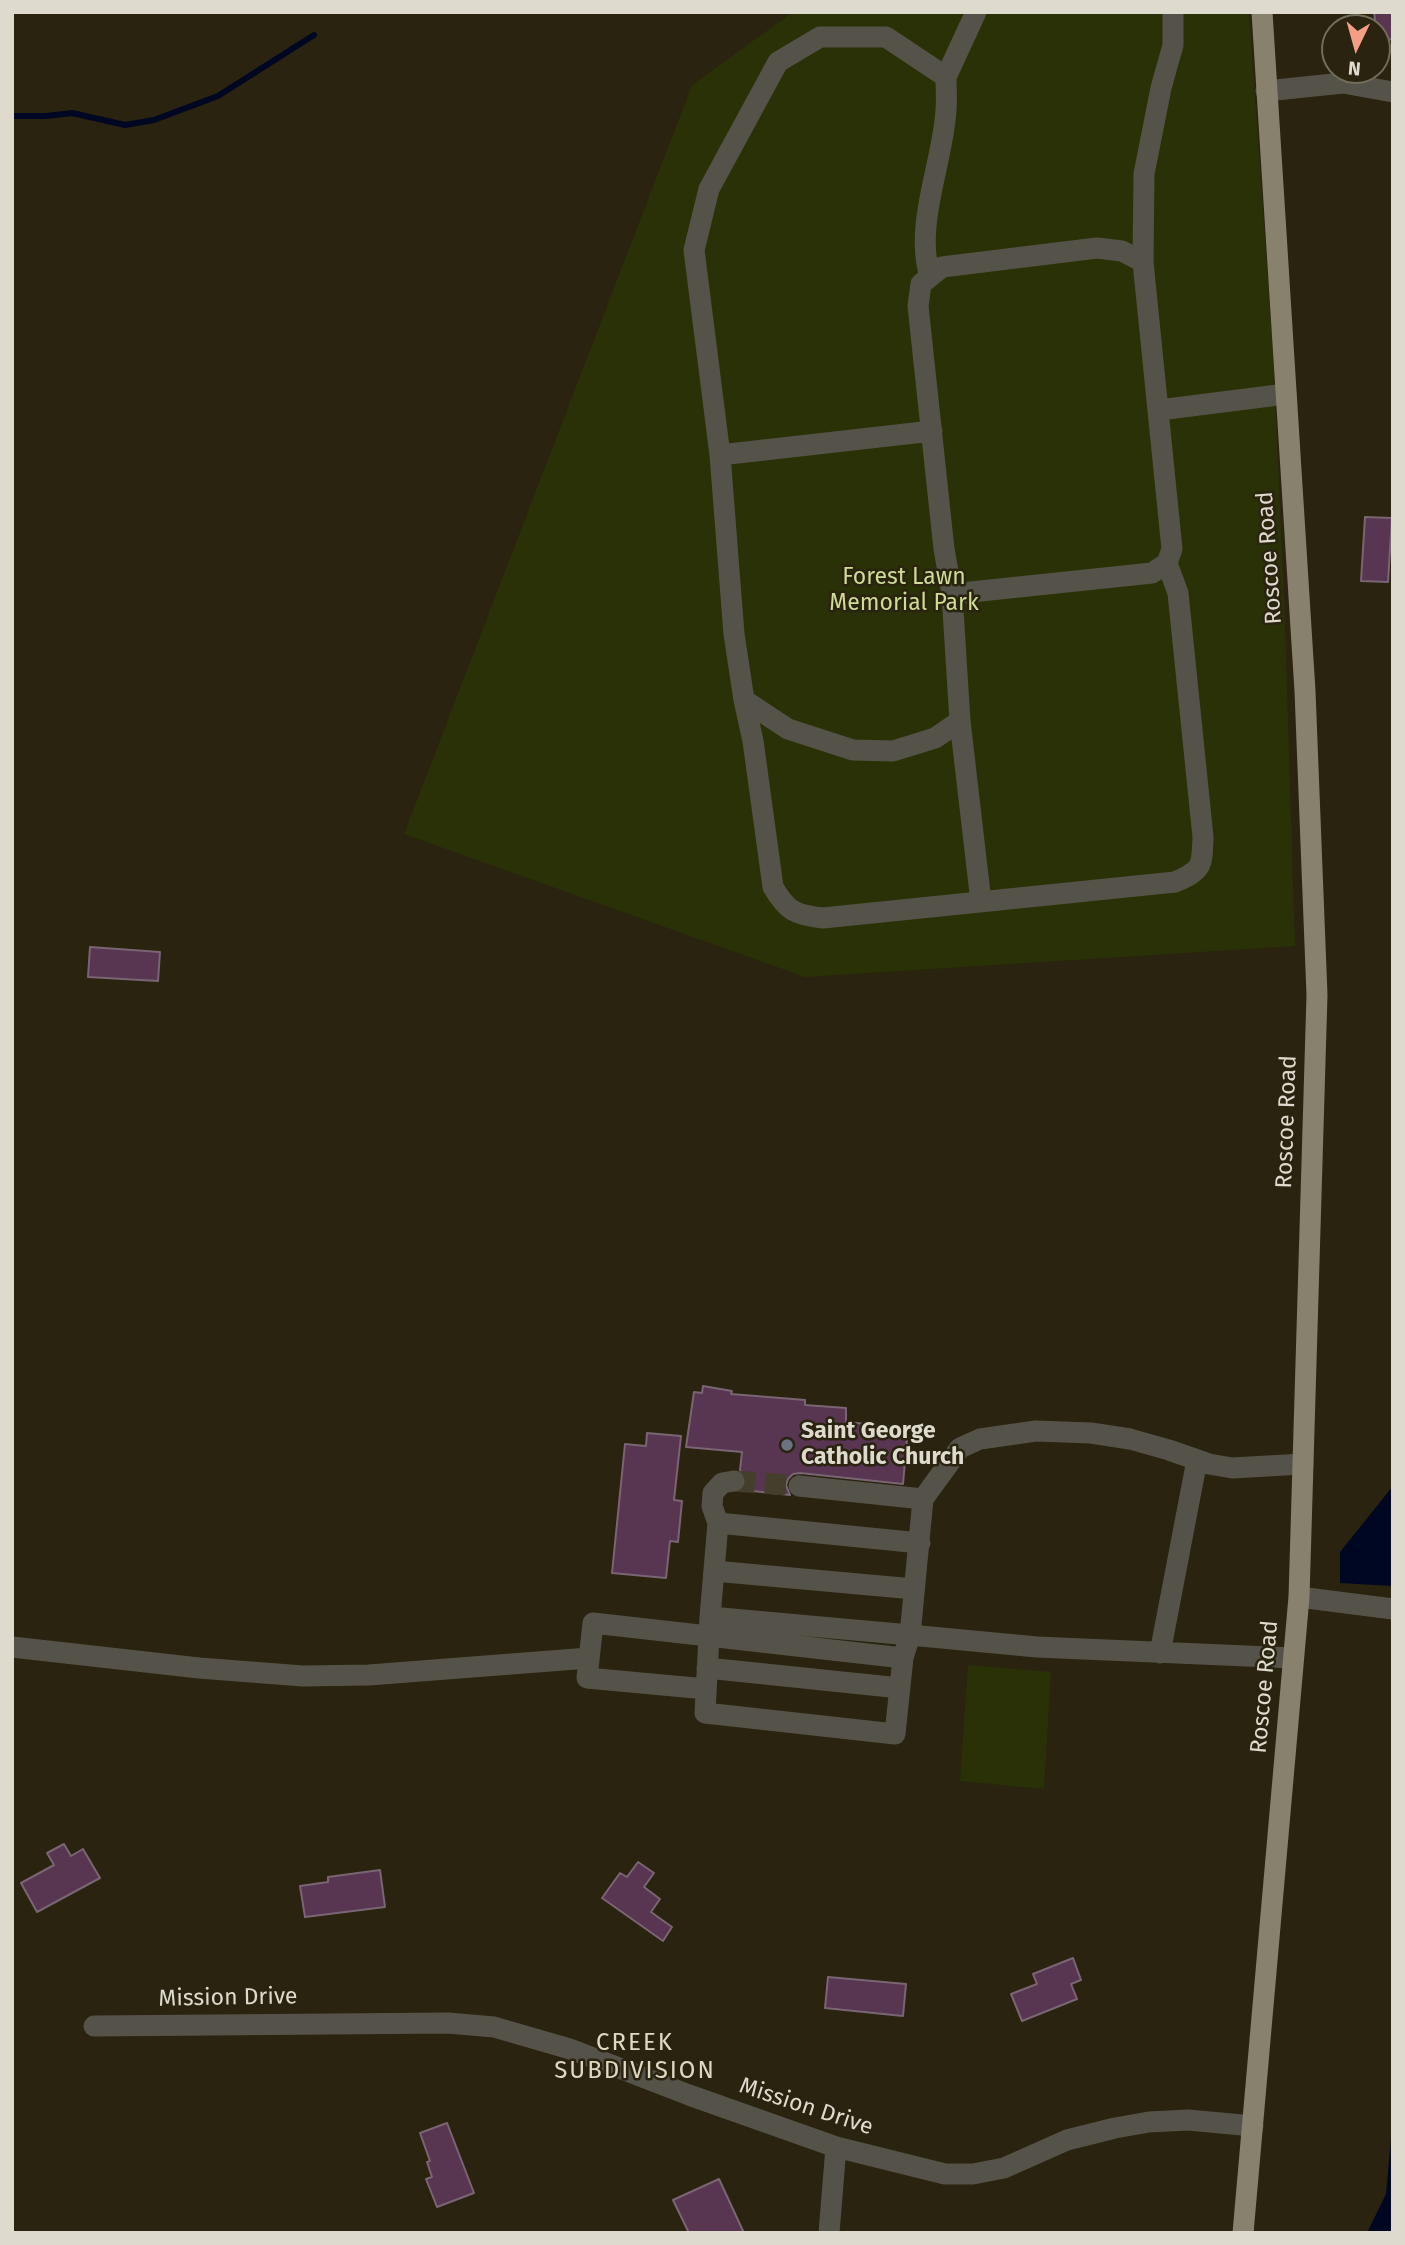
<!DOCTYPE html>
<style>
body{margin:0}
#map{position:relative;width:1405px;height:2245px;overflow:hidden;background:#29230f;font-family:"Fira Sans",sans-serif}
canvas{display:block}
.frame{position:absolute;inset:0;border:14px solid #dedace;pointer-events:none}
.north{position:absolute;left:1321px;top:14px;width:70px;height:70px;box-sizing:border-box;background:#29230f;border:2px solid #716c5b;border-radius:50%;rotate:185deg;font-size:19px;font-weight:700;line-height:28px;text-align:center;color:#dedace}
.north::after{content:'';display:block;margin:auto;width:24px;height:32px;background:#f49e87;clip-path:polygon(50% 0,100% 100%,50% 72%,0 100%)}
</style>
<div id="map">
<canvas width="1405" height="2245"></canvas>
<div class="frame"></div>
<div class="north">N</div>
</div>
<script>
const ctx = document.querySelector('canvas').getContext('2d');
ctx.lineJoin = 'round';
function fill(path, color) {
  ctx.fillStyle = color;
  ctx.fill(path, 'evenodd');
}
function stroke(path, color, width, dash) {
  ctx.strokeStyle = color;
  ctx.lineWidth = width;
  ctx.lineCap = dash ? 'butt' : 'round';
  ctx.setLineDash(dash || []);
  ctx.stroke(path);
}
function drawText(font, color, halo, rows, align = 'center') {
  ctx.font = font + ' "Fira Sans",sans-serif';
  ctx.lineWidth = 5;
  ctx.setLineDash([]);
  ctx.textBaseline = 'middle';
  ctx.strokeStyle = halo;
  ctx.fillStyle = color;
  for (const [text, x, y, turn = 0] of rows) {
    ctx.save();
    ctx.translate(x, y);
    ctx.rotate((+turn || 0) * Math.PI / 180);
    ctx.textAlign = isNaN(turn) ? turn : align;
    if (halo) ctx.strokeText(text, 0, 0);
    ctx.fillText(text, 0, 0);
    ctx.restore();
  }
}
const green = new Path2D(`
 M793 12H1249L1273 350 1285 623 1295 946 805 977 404 834 692 85Z
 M968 1665 1051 1672 1044 1789 960 1781Z`);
const water = new Path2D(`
 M1393 1486V1586L1340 1583V1552Z
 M1393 2117V2233H1367L1386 2194Z`);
const stream = new Path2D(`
 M12 116H46L72 113 125 125 154 120 218 96 314 35`);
const building = new Path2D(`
 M1374 12H1393V39L1378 41Z
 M1365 517 1392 518 1388 582 1361 581Z
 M90 947 160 952 158 981 88 977Z
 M703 1386 732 1391 731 1394 805 1400V1405L846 1408V1422L908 1428 903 1484 800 1473 793 1474 788 1479 786 1485 790 1495 743 1490 747 1480 740 1470 742 1452 686 1447 694 1392 702 1393Z
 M647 1433 681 1436 674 1500 682 1501 678 1542 670 1541 666 1578 612 1573 625 1444 646 1446Z
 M64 1844 71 1856 83 1849 100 1878 37 1912 21 1883 54 1865 47 1853Z
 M638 1862 654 1873 644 1887 660 1899 651 1912 672 1927 663 1941 602 1898 620 1873 627 1877Z
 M380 1870 385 1907 305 1917 300 1886 328 1882V1877Z
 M1073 1958 1081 1980 1071 1984 1077 1999 1022 2021 1011 1994 1037 1984 1033 1974Z
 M828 1977 906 1984 903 2016 825 2008Z
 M447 2123 474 2193 437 2207 426 2179 432 2177 427 2162 430 2161 420 2133Z
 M719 2179 744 2233H689L673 2200Z`);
const minorTunnel = new Path2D(`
 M734 1481 799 1486`);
const minor = new Path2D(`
 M976 12 946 77 886 37H820L778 62 709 189 694 250 720 455 734 634 744 700 788 729 853 750 893 751 935 738 960 721 952 594 1152 573 1167 563 1172 549 1143 262 1144 174 1161 88 1173 45V12
 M1266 91 1343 83 1393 92
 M930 277C914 224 943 163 946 110 947 99 946 88 946 77
 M1159 410 1286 394
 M720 455 932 431
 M952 594 944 549 918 306 921 284 942 267 1097 248 1122 251 1143 262
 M744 700 753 741 773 887C787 911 795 915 823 918L1175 882C1203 870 1202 866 1203 837L1178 593 1167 563
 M960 721 981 902
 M799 1486 923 1499
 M718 1523 920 1543
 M714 1571 914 1589
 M1299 1597 1393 1609
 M710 1617 910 1635 903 1658 895 1734 705 1713 710 1617 718 1523 712 1506 713 1493 722 1483 734 1481
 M12 1647 199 1668 303 1676 369 1675 589 1658
 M1160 1653 1197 1460
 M1293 1658 1037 1647 910 1635 923 1499 960 1448 980 1439 1036 1431 1091 1433 1130 1439 1169 1450 1209 1464 1232 1468 1303 1464
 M707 1668 900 1688
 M706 1689 587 1678 593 1623 903 1658
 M94 2026 448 2023 494 2027 570 2049 689 2095 836 2147 945 2174H973L1004 2168 1067 2140 1115 2128 1149 2122 1188 2120 1253 2126
 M829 2233 836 2147`);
const major = new Path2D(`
 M1243 2233 1299 1597 1317 995 1305 691 1262 12`);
const markers = [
 [787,1445,7,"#6b7280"]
];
const streetNames = [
 ["Roscoe Road",1270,558,-94],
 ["Roscoe Road",1287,1122,-88],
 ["Roscoe Road",1265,1687,-85],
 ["Mission Drive",228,1998,-1],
 ["Mission Drive",806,2107,18]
];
const parkNames = [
 ["Forest Lawn",904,578],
 ["Memorial Park",904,604]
];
const poiNames = [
 ["Saint George",801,1432],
 ["Catholic Church",801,1458]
];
const neighbourhoodNames = [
 ["CREEK",635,2043],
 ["SUBDIVISION",635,2071]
];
fill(green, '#2b3107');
fill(water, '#000723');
stroke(stream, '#000723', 6);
fill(building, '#583550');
stroke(building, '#796573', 2);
stroke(minorTunnel, '#443e2c', 21, [21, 10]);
stroke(minor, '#555349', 21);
stroke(major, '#87816e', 21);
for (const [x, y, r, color] of markers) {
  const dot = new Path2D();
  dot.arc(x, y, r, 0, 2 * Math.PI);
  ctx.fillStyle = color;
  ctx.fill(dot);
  stroke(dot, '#29230f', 2.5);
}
drawText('23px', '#dedace', '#29230f', streetNames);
drawText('23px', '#cedc95', '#29230f', parkNames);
drawText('bold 23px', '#dedace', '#29230f', poiNames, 'left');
ctx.letterSpacing = '2px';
drawText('24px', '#e0d9c1', '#29230f', neighbourhoodNames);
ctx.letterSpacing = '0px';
</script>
